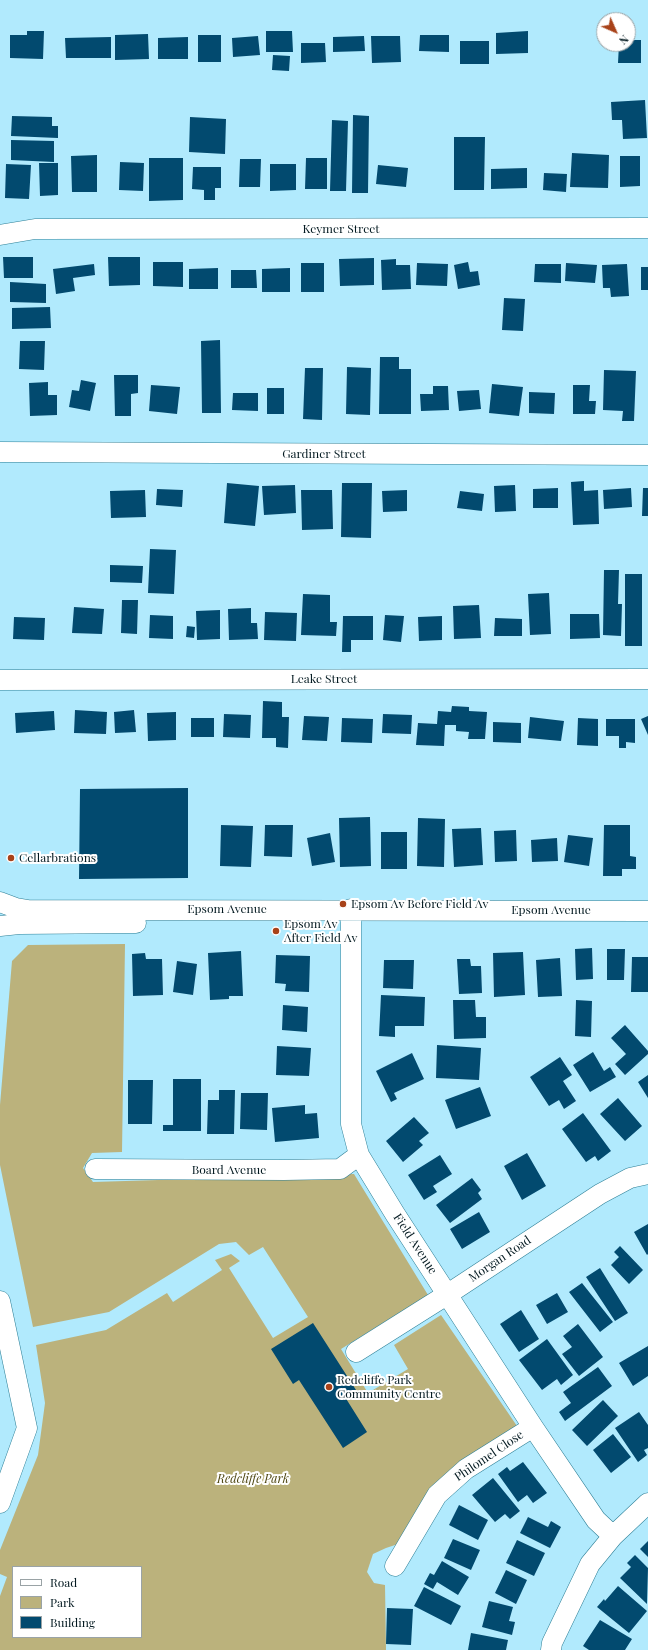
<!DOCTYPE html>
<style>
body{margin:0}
#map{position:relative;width:648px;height:1650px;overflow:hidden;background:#b1eafd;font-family:"Playfair Display",serif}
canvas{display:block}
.legend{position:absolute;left:12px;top:1566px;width:130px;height:72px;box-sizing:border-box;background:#fff;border:1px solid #9aa3a6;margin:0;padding:5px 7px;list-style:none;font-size:12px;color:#031920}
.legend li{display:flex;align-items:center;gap:8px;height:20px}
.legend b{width:20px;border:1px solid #9aa3a6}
.north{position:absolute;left:596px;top:12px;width:40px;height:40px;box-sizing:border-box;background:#fff;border:1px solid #9aa3a6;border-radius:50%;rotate:135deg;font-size:11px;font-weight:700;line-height:16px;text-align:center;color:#031920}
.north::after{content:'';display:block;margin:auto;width:14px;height:18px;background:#a84219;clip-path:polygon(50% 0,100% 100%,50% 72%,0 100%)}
</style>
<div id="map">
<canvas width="648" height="1650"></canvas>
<ul class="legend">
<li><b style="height:5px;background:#fff"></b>Road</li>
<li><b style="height:11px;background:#bbb27c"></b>Park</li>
<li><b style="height:11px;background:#024a6f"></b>Building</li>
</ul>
<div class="north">N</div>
</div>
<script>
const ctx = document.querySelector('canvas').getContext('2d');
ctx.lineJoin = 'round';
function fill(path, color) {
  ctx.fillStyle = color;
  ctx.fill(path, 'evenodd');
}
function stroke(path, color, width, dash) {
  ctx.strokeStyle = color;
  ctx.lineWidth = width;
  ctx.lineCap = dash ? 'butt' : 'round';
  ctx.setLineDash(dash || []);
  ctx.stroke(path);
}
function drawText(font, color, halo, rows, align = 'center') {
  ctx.font = font + ' "Playfair Display",serif';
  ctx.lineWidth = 4;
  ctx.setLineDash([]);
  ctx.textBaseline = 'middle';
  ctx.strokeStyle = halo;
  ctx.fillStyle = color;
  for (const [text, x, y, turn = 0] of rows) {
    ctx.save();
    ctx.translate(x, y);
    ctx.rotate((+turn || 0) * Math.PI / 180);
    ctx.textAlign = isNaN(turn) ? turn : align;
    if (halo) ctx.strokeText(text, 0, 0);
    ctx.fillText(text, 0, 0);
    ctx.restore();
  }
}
const green = new Path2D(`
 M125 944 122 1152 92 1153 83 1168 93 1182 354 1174 428 1295 341 1349 368 1393 408 1369 394 1345 441 1315 517 1426 401 1543 386 1548 373 1554 367 1572 374 1583 385 1585 386 1650H0V1596L7 1577 0 1574V1550L38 1455 45 1403 36 1345 106 1330 167 1293 173 1302 222 1270 215 1260 231 1254 240 1261 229 1268 273 1338 308 1317 263 1247 249 1255 236 1242 219 1244 109 1312 33 1327 0 1165V1105L12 961 28 945ZM13 1567H141V1637H13Z`);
const building = new Path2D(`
 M27 31H44L43 59 10 58V35H27Z
 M266 31H292L293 52H266Z
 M528 31V53L496 54V33Z
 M148 34 149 59 115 60V35Z
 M198 35H221V62H198Z
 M420 35H449V52L419 51Z
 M258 36 260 55 233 57 232 38Z
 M364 36 365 51 333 52V37Z
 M371 36H400L401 62 372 63Z
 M111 37V58H66L65 38Z
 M188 37V59H158V38Z
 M628 40H641V63H618L619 44H628Z
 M460 41H489V64H460Z
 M301 43H325L326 62 301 63Z
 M273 55 290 56 289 71 272 70Z
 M645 100 647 138 623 139 622 120H612L611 102Z
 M353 115 369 116 368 193H352Z
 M12 116 52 117V126H58V138L11 136Z
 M190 117 226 119 225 154 189 152Z
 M332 120 348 121 346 191H330Z
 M454 137H485L484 190H454Z
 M11 140 54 141V162L11 160Z
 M572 153 609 155 608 188 570 187Z
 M97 155V192H72L71 156Z
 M620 156H640V186L620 187Z
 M149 158H183V200L149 201Z
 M306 158H327V189H305Z
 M240 159H261L260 187H239Z
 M120 162 144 163 143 191 119 190Z
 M39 163H58V195L40 196Z
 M6 164 31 165 29 199 5 198Z
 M270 164H296V190L270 191Z
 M378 165 408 168 406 187 376 184Z
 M193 167H221V188H215V200H204V190L192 189Z
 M527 168V188L491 189V169Z
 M544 173 567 174 566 192 543 190Z
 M3 257H33V278H4Z
 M108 257H140V285L109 286Z
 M374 258V285L340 286 339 259Z
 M396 259V265H410L411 289 382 290 381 260Z
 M153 262H183V287L153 286Z
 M468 262 470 272 478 271 480 285 458 289 454 265Z
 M301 263H324V292H301Z
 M417 263 448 264 447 286 416 285Z
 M566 263 597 265 595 283 565 281Z
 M94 264 95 275 73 278 75 291 56 294 53 269Z
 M535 264H561V283L534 282Z
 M627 264 629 296 611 297 610 288H603L602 265Z
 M641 267H648V290H641Z
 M218 268V289H189V269Z
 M290 268V292H262V269Z
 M231 270H256L257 288H231Z
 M10 282 46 284V303L10 302Z
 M504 298 525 299 523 331 502 330Z
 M50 307 51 328 12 329V308Z
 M220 340 221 413H202L201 341Z
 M20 341H45L44 370 19 369Z
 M380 357H399V369H411V414H379Z
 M347 367 371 368 370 415 346 414Z
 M305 368H323L322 420 303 419Z
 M604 370 636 371 634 421H622L623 411 603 410Z
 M114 375H138V393L131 394V416H115Z
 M81 380 96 383 90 411 69 407 72 390 79 391Z
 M48 382V395H57V415L30 416 29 383Z
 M492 384 523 387 519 416 489 413Z
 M151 385 180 387 177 414 149 411Z
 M573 385H590L589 401H596L595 414H573Z
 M433 386H448L449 410 421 411 420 394H433Z
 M267 388H284V414H267Z
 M479 390 481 409 459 411 457 391Z
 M529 392 555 393 554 414 529 413Z
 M233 393H258V411L232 410Z
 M584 481V491L598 490 599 524 573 525 571 482Z
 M227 483 259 486 255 526 224 523Z
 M342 483H372L371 538 341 537Z
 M295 485 296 513 264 515 262 486Z
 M515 485 516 511 495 512 494 486Z
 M558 488V508H533V489Z
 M631 488 632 507 604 509 603 490Z
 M643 488H648V516H642Z
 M157 489 183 490 182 507 156 505Z
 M145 490 146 517 111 518 110 491Z
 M301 490H332L333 529 302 530Z
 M407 490V511L383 512 382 491Z
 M460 491 484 494 482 511 457 508Z
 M150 549 176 550 174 594 148 593Z
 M110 565 143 566 142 583 110 582Z
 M604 570H619L618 604H622L621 636 603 635Z
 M625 574H642V646H625Z
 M549 593 551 634 530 635 528 594Z
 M303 594 330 595V622H337L336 636 301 635Z
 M122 600H138L137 634 121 633Z
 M479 605 481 638 454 639 453 606Z
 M74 607 104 609 102 634 72 633Z
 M251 608V623H257L258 639 229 640 228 609Z
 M220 610V639L197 640 196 611Z
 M265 612 297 613 296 641 264 640Z
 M570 614H599L600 638 570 639Z
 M150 615 173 616V639L149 638Z
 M385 615 404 616 401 642 383 640Z
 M343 616H373V640H351V652H342Z
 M442 616V640L419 641 418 617Z
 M14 617 45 618 44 640 13 639Z
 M495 618 522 619V636H494Z
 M187 626 195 627 194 638 186 637Z
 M263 701 282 702V717H289L288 748 276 747V738H262Z
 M452 706 469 707V711L487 712 485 739H468L469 732 456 731V725H445L444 746 416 745 418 723 437 724 438 711 451 712Z
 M75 710 107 712 106 734 74 733Z
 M134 710 136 732 115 733 114 712Z
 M54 711 55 730 16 733 15 713Z
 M176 712V740L148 741 147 713Z
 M224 714 251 715 250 738 223 737Z
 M383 714 412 715 411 734 382 733Z
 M304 716 329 717 327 741 302 740Z
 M648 716V735L641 719Z
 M530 717 564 721 561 741 528 738Z
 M191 718H214V737H191Z
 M342 718 373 719 372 743 341 742Z
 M578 718 598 719V746L577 745Z
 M606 719H635V743L626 742V748H619V736H606Z
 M493 722 521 723V743L493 742Z
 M188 788V878L79 879 80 789Z
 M370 817 371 866 340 867 339 818Z
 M418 818 445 819 444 867 417 866Z
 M221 825 253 826 251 867 220 866Z
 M265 825H293L292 857 264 856Z
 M604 825H630V856L636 857V869H622V876H603Z
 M481 828 483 865 454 867 452 829Z
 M516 830 517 861 495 862 494 831Z
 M381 832H407V869H381Z
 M330 833 335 862 312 866 307 838Z
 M568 835 593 838 589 866 564 862Z
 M557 838 558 861 532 862 531 840Z
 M592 948 593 979 576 980 575 949Z
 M607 949H625L624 980H607Z
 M241 951 243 996H229V999L210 1000 208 953Z
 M523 952 525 995 494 997 493 953Z
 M145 953 146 959H162L163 995 133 996 132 954Z
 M276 955 310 956 309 992 285 991 286 984 275 983Z
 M632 957H648V992H631Z
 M560 958 562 996 538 997 536 960Z
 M457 959H470L471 966H481L482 993 459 994Z
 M384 960H414L413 989 383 988Z
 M177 961 197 964 193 995 173 992Z
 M381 995 425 997 424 1026H395V1037L379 1036Z
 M453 1000H475L476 1017H486V1038L454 1039Z
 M576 1000 592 1001 591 1037 575 1036Z
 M283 1005 308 1007 307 1032 282 1030Z
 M625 1025 648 1051V1054L625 1075 615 1064 626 1054 611 1038Z
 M437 1045 481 1048 479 1080 436 1078Z
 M277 1046 311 1048 309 1076 276 1075Z
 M593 1052 604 1071 610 1067 616 1077 590 1092 573 1065Z
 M412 1053 424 1079 394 1093 397 1099 391 1102 376 1071Z
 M560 1057 572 1075 563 1081 576 1101 564 1109 559 1100 549 1106 530 1077Z
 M648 1075V1098L638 1082Z
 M173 1079H201V1131H163V1125H173Z
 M128 1080H153L152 1124H128Z
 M480 1087 491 1116 456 1129 445 1100Z
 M219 1090H235L234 1134H207L208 1100H219Z
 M241 1093H268L267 1130 240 1129Z
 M618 1098 642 1126 625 1141 600 1114Z
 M305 1105V1114L317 1113 319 1138 275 1142 272 1108Z
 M583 1113 611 1151 598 1161 595 1156 586 1162 562 1129Z
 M414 1117 429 1133 419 1141 423 1145 403 1162 386 1141Z
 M527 1153 546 1186 522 1200 504 1166Z
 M440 1155 452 1174 433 1186 437 1192 424 1200 408 1175Z
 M472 1178 481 1190 478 1193 482 1199 450 1223 436 1205Z
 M479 1212 490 1232 462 1249 450 1229Z
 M648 1224V1254L647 1255 634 1232Z
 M620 1246 643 1270 629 1284 611 1265 619 1257 614 1252Z
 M600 1268 628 1313 615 1321 586 1277Z
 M582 1283 613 1322 600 1332 569 1292Z
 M557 1293 568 1312 547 1324 536 1305Z
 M521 1310 539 1339 519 1352 500 1324Z
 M313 1323 356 1390 345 1397 367 1432 343 1448 299 1380 293 1384 271 1349Z
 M578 1324 603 1357 579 1376 562 1354 572 1347 563 1336Z
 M547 1339 573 1375 561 1385 557 1379 542 1390 519 1360Z
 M648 1346V1376L633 1386 619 1363Z
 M598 1367 612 1386 565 1421 559 1412 571 1403 563 1392Z
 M603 1400 618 1416 587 1446 572 1430Z
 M639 1412 648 1425V1448L644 1450 647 1455 638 1462 615 1428Z
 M613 1434 631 1457 611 1473 593 1450Z
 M523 1462 547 1493 533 1503 527 1495 518 1502 498 1474 507 1467 510 1471Z
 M493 1478 520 1511 510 1519 505 1514 495 1522 472 1495Z
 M459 1505 488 1520 478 1540 449 1525Z
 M528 1517 548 1527 551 1521 561 1527 550 1548 520 1533Z
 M453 1539 480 1550 471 1570 444 1558Z
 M517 1540 545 1553 534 1576 506 1563Z
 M648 1541V1557L640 1549Z
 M635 1555 648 1568 647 1604 620 1578 631 1567 627 1563Z
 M442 1561 469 1577 458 1595 437 1582 433 1589 424 1584 430 1573 434 1575Z
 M506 1570 527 1580 516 1604 495 1593Z
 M618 1586 647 1611 629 1633 597 1607 604 1599 605 1601Z
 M424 1587 461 1606 451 1625 414 1606Z
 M489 1601 513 1607 509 1621 515 1622 512 1635 482 1627Z
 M387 1608 413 1609 411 1645 386 1644Z
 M600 1620 632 1639 625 1650H589L583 1646Z
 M471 1633 508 1640 506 1650H468Z`);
const minor = new Path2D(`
 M0 235 35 229 648 228
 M0 452 648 455
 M0 680 648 679
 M0 902 16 908 28 910 648 911
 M351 909V1124L359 1155 395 1214 533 1427 596 1520 613 1536
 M0 926 19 924 136 923
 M95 1169 284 1170 340 1169 359 1155
 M0 1301 27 1428 0 1503
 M356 1352 448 1294 600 1194 630 1178 648 1174
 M395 1566 437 1495 466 1469 533 1427
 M551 1650 552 1643 590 1564 613 1536 648 1503`);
const markers = [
 [11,858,4,"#a84219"],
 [343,904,4,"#a84219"],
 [276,931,4,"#a84219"],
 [329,1387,4,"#a84219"]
];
const streetNames = [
 ["Keymer Street",341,229],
 ["Gardiner Street",324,454],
 ["Leake Street",324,679],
 ["Epsom Avenue",227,909],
 ["Epsom Avenue",551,910],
 ["Board Avenue",229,1170],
 ["Field Avenue",415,1244,57],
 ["Morgan Road",500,1259,-34],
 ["Philomel Close",489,1456,-34]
];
const poiNames = [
 ["Cellarbrations",19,858],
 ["Epsom Av Before Field Av",351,904],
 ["Epsom Av",284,924],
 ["After Field Av",284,938],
 ["Redcliffe Park",337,1380],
 ["Community Centre",337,1394]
];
const parkNames = [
 ["Redcliffe Park",253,1479]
];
fill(green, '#bbb27c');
fill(building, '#024a6f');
stroke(minor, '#2d7f96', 21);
stroke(minor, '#fff', 20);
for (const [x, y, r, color] of markers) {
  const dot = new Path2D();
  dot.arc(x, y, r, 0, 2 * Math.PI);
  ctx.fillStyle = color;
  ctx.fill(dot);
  stroke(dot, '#fff', 1.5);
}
drawText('12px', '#031920', '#fff', streetNames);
drawText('12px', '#031920', '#fff', poiNames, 'left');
drawText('italic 12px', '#4e4611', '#fff', parkNames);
</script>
